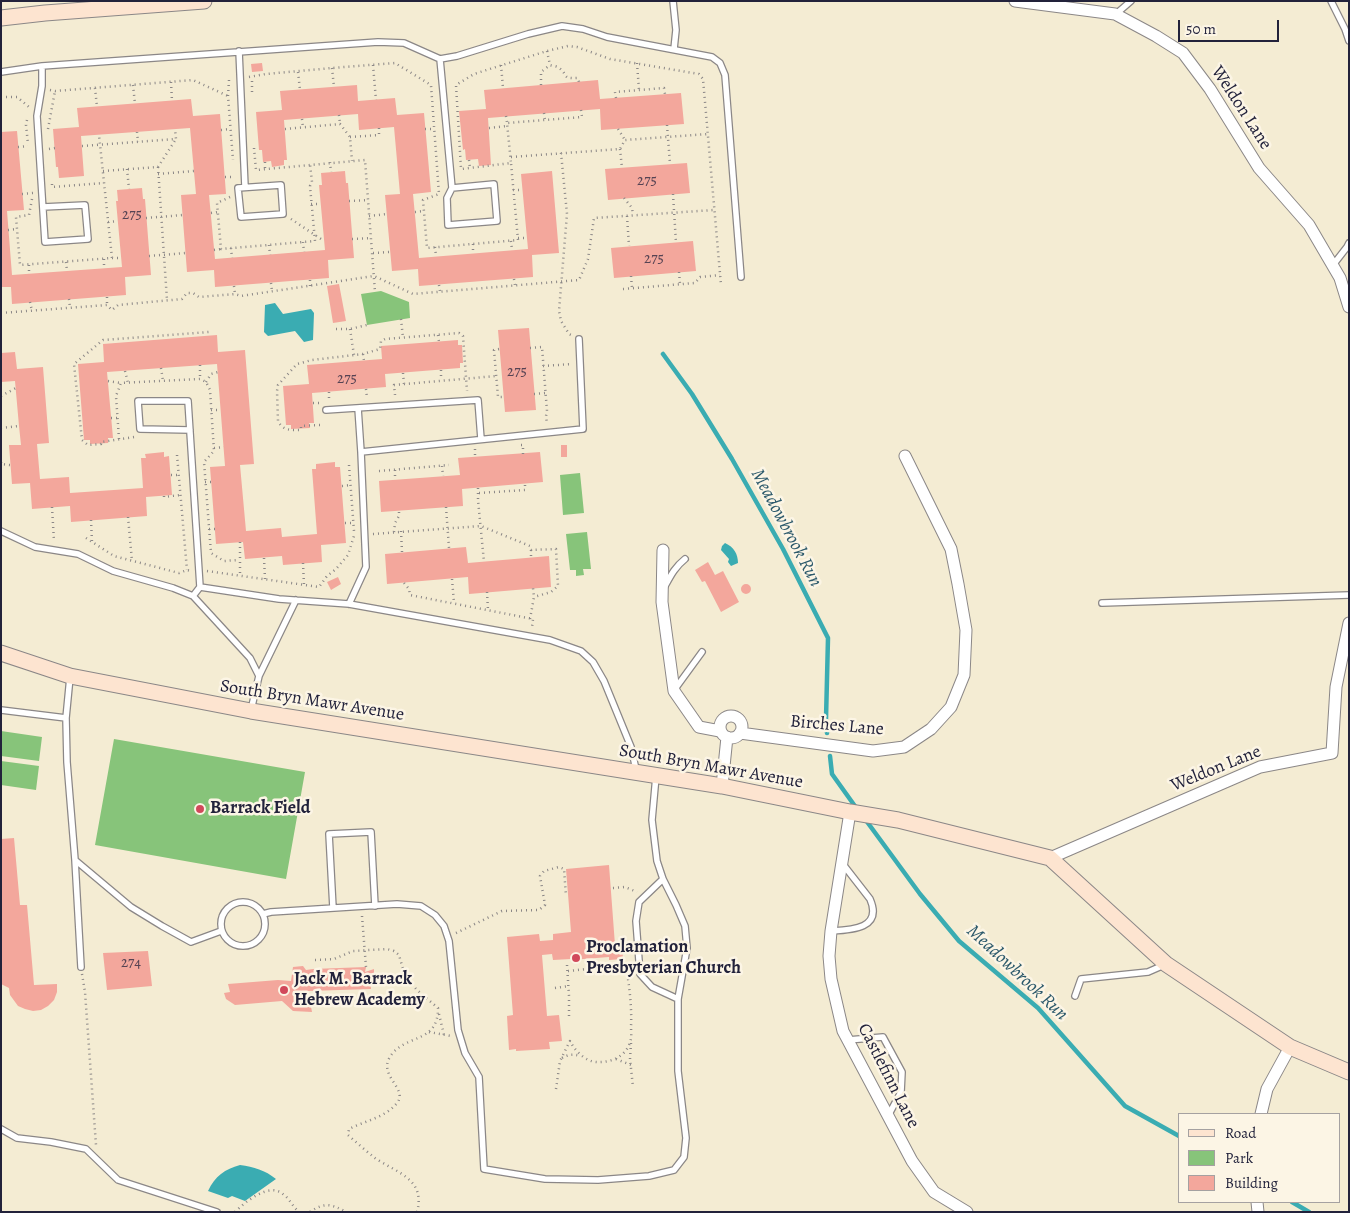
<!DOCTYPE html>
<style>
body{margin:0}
#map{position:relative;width:1350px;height:1213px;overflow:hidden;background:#f4ecd3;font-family:Alegreya,serif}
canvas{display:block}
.frame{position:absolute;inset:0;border:2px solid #22223b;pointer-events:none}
.legend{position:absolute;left:1178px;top:1113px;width:162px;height:90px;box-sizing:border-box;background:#fcf5e5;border:1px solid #a5a1a1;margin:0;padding:6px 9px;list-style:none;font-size:15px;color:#22223b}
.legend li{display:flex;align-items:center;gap:10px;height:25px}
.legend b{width:25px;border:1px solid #a5a1a1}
.scale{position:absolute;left:1178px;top:20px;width:101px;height:22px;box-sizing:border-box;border:2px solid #22223b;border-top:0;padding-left:6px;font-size:15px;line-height:18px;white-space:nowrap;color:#22223b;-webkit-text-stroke:4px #fcf5e5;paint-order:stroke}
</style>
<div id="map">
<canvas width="1350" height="1213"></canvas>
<div class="frame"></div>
<ul class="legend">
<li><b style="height:6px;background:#fde4d0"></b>Road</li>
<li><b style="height:14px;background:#87c47a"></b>Park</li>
<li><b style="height:14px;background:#f3a79c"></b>Building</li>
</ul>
<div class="scale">50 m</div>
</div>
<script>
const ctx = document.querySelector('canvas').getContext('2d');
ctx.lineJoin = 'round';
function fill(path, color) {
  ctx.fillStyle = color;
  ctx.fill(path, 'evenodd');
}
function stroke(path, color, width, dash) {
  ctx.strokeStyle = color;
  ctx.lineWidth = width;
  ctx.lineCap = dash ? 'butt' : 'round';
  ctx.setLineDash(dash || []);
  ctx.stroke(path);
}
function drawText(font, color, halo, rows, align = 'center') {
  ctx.font = font + ' Alegreya,serif';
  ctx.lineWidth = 5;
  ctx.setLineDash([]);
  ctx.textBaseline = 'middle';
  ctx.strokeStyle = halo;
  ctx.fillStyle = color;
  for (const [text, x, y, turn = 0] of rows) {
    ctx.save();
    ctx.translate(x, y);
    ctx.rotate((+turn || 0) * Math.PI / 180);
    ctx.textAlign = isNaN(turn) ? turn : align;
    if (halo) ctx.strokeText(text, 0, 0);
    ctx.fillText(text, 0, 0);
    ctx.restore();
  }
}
const green = new Path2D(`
 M381 291 409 302 410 318 367 325 361 294Z
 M580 473 584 513 563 515 560 475Z
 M587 532 591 569H583L584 575 576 576V570H570L566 534Z
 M1 731 42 737 39 761 1 756Z
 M114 739 305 772 286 879 95 845Z
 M1 761 39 766 36 790 1 785Z`);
const water = new Path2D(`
 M275 303 283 314 311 309 314 313 313 340 304 342 295 331 268 336 264 332 265 305Z
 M725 543C734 547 738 554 738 563L731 566 728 562 729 559 721 550 722 546Z
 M240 1165C254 1167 265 1170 276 1179L245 1201 232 1196 228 1198 208 1191C215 1176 225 1169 240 1165Z`);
const stream = new Path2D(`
 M663 354 692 394 732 459 783 549 828 638 826 719 827 733
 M830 756 832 774 857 809
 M865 819 920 894 959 941 1038 1008 1125 1106 1179 1136
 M1292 1202 1309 1212`);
const building = new Path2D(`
 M262 63 263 71 252 72 251 64Z
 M598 80 600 99 681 93 684 124 601 130 600 109 488 118 491 165 479 166 478 159 466 160 465 149 463 150 459 111 486 109 484 90Z
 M357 85 358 101 395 98 397 115 424 113 431 192 413 194 419 258 528 249 521 174 552 171 559 253 532 255 533 277 419 286 418 269 392 271 385 195 400 194 394 127 359 130 358 114 284 120 287 160H284V165L272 167 271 161 263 162 262 150H259L256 112 282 110 280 91Z
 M191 99 193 116 220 114 226 194 209 195 215 259 325 250 319 185H322L321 173 345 171 346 183H348L354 258 328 260 329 278 215 287 214 270 187 272 181 195 196 194 190 128 81 136 84 176 59 178 58 167H56L53 129 79 127 77 108Z
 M17 131 24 210 7 211 12 275 122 267 116 201H118L117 190 142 188 143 199H145L151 275 125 277 126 295 12 304 11 287H1V132Z
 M687 163 690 193 608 200 605 169Z
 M693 241 696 271 614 278 611 248Z
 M339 284 346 321 333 323 327 286Z
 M529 328 536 410 505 412 498 330Z
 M217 335 218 352 245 350 254 464 240 465 246 531 281 528 282 537 317 534 312 469H316V464L335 462V467H340L346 543 321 545 322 562 283 565 282 556 245 559 243 542 216 544 210 467 225 466 217 364 107 372 113 438H108V443L90 444V440H84L78 364 104 362 103 344Z
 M458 340V345H462L463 363H460V368L385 374 386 387 312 393 314 423H309L310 428 291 429V425H286L283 386 309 384 307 365 382 359 381 346Z
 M15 352 17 369 43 367 49 443 37 444 40 479 69 477 70 493 143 488 141 458H146L145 454 164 452V457L169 456 172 495 146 497 147 516 71 522 70 506 32 509 30 483 12 484 9 445H21L19 426 15 381 1 382V353Z
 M561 445H567V457H561Z
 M540 452 543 482 462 489 463 506 381 512 379 481 460 475 458 458Z
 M466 547 468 563 549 556 551 587 469 594 468 577 387 584 385 554Z
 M708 562 715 575 723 571 739 602 721 612 705 581 702 582 695 570Z
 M338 577 341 584 331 590 327 582Z
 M741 589a5 5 0 1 1 10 0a5 5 0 1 1-10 0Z
 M14 838 20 905H27L34 985 57 984V992L54 1000 48 1006 41 1010 33 1011 25 1009 18 1006 10 995 9 988 1 984V839Z
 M609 865 615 945 622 944 623 959 609 960V957L571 960V959L553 960 552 954 542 955 547 1016 559 1015 562 1041 549 1042 550 1049 516 1051V1049L509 1050 507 1016 513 1015 507 937 539 934 540 941 553 940V934L571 932 566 869Z
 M148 951 152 986 107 990 103 953Z
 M303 966 306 970 313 969 366 967 365 972 374 969V980L370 979 371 989 308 991 312 1012 293 1011 282 1001 235 1005 226 999 224 993 230 992 228 984 278 980 291 981 293 967Z`);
const path = new Path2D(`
 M547 51 550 65C553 66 557 66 559 68 569 75 561 79 578 78L579 82
 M637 63 639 90
 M373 65 376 100
 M501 65 503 88
 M332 68 334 87
 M298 72 300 90
 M249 77 266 74 332 68 395 63 431 85 439 194 423 200 427 248 518 240 511 163
 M229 80 228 96 233 160
 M171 82 172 101
 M133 85 135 104
 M541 85V72L550 65
 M95 88 97 107
 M50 90 55 91 193 80 228 96
 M252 92V78
 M1 97H17L29 107
 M616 98 615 92 664 88 665 94
 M581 110 582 117 507 123 511 163 461 169 456 85 474 74 547 51 568 46 577 47 610 59 699 74 703 79 721 285
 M544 113 545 120
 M339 115 340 124
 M506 116 507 123
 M302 119 303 128
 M27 120 26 125 28 144
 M667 125 670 164
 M489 128 507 126
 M48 129 55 91
 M285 129 340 124 350 137 352 161
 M425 129H434
 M618 129 625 140
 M221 130 230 129
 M137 132 138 142
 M350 137 379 135V128
 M82 146 176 139 175 129
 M18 147 28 146
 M254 148 256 170 365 160 375 292
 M49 149 55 148
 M620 149 622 168
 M561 153 567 214 559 311 561 321 569 334 571 335
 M511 157 620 149 625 140 708 134
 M469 160 470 168
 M265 162V169
 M330 162 331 172
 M158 167 167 300
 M127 169 129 189
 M103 171 158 167 176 139
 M158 174 194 171
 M225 177H233
 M52 184V187L104 183
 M513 190H523
 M22 194 33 193
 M673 194 676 243
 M230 197 217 203 221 249 315 241 310 186 312 182 310 164
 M624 198 632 208 633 215
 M32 199 29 215 16 217 20 265 112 258 99 135
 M349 201 368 200
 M311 204H321
 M415 212 424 211
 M211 213 218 212
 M369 216 387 214
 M627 216 629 246
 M146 218 183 215
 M291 219 324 241
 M108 222 118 221
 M8 230 17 229
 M518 238H527
 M352 239 371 238
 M511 241 512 250
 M303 242 304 252
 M473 244V253
 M269 245 270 255
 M435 247 436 256
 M231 248 232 258
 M214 250 221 249
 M373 253 390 252
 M149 256 186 253
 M112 258H121
 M104 259V268
 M66 262 67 271
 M29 265V274
 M679 272 680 284
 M631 276 632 288
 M514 279 515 286
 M310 280V286
 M271 283 272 291
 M439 285 440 292
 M234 286 235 294
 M623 289 695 283 700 277 720 275
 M107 297V305
 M69 299 70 308
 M30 302 32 311
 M1 313 107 305 112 310 118 305 182 299 187 293H193L199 297 235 294 241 296 374 276 413 294 579 280 588 259 594 218 714 210
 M401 319 403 338
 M336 329H350L367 325
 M350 329 354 355
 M438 335 439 342
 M530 348 542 347 547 411 546 416 547 424
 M499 349 494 350 498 397H503
 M363 354 364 361
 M200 365V379
 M543 366 572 364
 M161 368 163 381
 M441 370V380
 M125 371 128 383
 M403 373 404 384
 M108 381 121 383
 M206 382 211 374 218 372
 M366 389 367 398
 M329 392V400
 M534 394 546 393
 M395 395 394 385 496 376
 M1 396 16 388
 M313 403H320
 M211 410H221
 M111 418H118
 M320 425 301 426V430C291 430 283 431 278 421L277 391 278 385 297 364 312 360 363 354 380 349 381 341 385 339 459 333 463 336 467 391
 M1 428 19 426
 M134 437 101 442V444L88 445 82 440 74 364 103 340 209 332
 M119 439 116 396 121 383 200 379 206 382 210 390 214 451 204 462 211 553 224 561 239 560
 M521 445H523V454
 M214 448 224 447
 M475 449V457
 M177 455 187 570
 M1 462V464L10 465
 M349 465 354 531
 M442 466 443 476
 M395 470V480
 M379 471 449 465
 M171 475H179
 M205 482H211
 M342 486 351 485
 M478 488V500L484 562
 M479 493 525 490V484
 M164 496V497L180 495
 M52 507 54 541
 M446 507 449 548
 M128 517 132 561
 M91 520 92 542
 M345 523H353
 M209 529H215
 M401 531 402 552
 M394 532 395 523 399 516V511
 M373 534 481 526 530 546 531 550 556 549 558 586 551 592 534 597
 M86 538 114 556 179 573 187 570 191 571
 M240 542V575
 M531 550V558
 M264 558 265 579
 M303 563 304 585
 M207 571 319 587 327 576 336 569 348 555 354 536
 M452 579 454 603
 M404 583 409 589 410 595 533 619 532 627
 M487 592 488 610
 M530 619 534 597 533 588
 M613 888 625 887 637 892
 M362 916 366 967
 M456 933 502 911 539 910 545 905 540 876 544 871 559 867 564 869 566 896
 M315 960 334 959 353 951 387 949 394 951 399 955 405 976 417 990 438 1008C438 1043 408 1034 392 1054 375 1075 409 1088 397 1103 385 1118 364 1121 349 1129L348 1135C357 1143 366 1151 375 1158 397 1173 426 1179 417 1212
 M567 965 569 996V1017
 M568 971 626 965
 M82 974 85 992 96 1145
 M555 988 569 986
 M439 1014 444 1035
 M429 1032 451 1036
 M631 1043 630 1059 633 1087
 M562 1058C569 1054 573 1054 581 1056
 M616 1059 631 1065
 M556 1089 560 1061 570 1041C575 1051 585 1061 596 1062 610 1063 626 1057 630 1042 632 1037 631 1031 631 1027 632 1005 629 985 626 965
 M235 1212C245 1202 269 1182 283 1194 289 1198 292 1206 299 1212
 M310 1212C324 1202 332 1204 346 1212`);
const lane = new Path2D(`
 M673 1 676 30 674 49
 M1331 1 1345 29 1349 41
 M1116 14 1131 1
 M239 51 245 187
 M440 59 452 188 447 198 448 225 497 221 494 184 452 188
 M42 66V86L37 116 45 242 88 239 85 205 43 207
 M1 72 42 66 378 42 404 43 440 59 457 56 528 34 562 26 583 29 607 37 712 57 720 63 725 75 741 277
 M281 185 283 214 241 217 238 188Z
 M1333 265 1347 247 1349 243
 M358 408 361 452
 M326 410 478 400 481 439
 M190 430 140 429 138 401H188L200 587
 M1 531 35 547 78 554 113 571 173 588 193 596
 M665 586C671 575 675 567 685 559
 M1102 603 1349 595
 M349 604 366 567 361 452 583 429 579 339
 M259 676 296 600
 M70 677 66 718 67 762 75 860 131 907 162 926 191 942 221 931
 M675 689 702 652
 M1 710 66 718
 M251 710 259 676 250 658 193 596 200 587 279 599 349 604 550 640 581 651 593 662 604 681 631 747 635 765V770
 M75 860 81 967
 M663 879 639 902 636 921 640 974 652 987 678 999
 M221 924a22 22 0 1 1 44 0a22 22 0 1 1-44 0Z
 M333 908 329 834 371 832 375 906
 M263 914 271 912 397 904 421 906 435 915 444 926 449 941 458 1030 465 1053 479 1077 484 1169 545 1179 598 1180 649 1176 674 1170 684 1157 686 1138 678 1071V999L687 948 685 926 676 905 663 879 657 861 652 820 656 776
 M831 931C851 930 883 929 870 899L842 863
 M1075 996 1081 979 1148 972 1164 965
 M848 1040 883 1037 902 1072 901 1092 888 1116
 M1 1129 17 1138 51 1142 86 1149 118 1180 217 1212`);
const street = new Path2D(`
 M1015 1 1115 14 1156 36 1183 53 1210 89 1259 168 1309 225 1340 278 1349 307
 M663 550 662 602 674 691 699 727 720 731
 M720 727a11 11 0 1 1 22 0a11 11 0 1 1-22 0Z
 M740 733 873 751 904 747 931 729 951 707 964 675 966 630 958 584 951 549 905 456
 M722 786 727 737
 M850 812 831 931 829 956 831 979 843 1031 912 1161 934 1192 967 1212
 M1050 858 1260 767 1332 753 1336 687 1349 623
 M1261 1114 1267 1089 1290 1047
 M1257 1202 1258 1212`);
const secondary = new Path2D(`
 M1 18 45 13 204 1
 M1 653 70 676 251 711 722 786 850 812 898 820 1050 858 1166 964 1290 1047 1349 1072`);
const markers = [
 [200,809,5,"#d1495b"],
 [576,958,5,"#d1495b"],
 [284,990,5,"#d1495b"]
];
const numberNames = [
 ["275",647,181],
 ["275",132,215],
 ["275",654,259],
 ["275",517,372],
 ["275",347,379],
 ["274",131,963]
];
const streetNames = [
 ["Weldon Lane",1241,108,57],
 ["South Bryn Mawr Avenue",312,701,9],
 ["Birches Lane",837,726,5],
 ["South Bryn Mawr Avenue",711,767,10],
 ["Weldon Lane",1216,769,-22],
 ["Castlefinn Lane",888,1076,63]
];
const poiNames = [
 ["Barrack Field",210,809],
 ["Proclamation",586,948],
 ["Presbyterian Church",586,969],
 ["Jack M. Barrack",294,980],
 ["Hebrew Academy",294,1001]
];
const waterNames = [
 ["Meadowbrook Run",786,528,62],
 ["Meadowbrook Run",1017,973,43]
];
fill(green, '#87c47a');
fill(water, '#3aacb2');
stroke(stream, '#3aacb2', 4.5);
fill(building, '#f3a79c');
stroke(lane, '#8b8787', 8);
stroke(street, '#8b8787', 13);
stroke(secondary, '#8b8787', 17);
stroke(path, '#8b8787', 2.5, [1, 4]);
stroke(lane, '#fff', 5.5);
stroke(street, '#fff', 11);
stroke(secondary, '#fde4d0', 15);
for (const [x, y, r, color] of markers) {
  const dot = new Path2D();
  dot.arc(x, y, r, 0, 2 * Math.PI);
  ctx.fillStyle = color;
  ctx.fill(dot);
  stroke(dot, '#fcf5e5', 2);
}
drawText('15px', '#564353', null, numberNames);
drawText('18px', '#22223b', '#fcf5e5', streetNames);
drawText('bold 18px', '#22223b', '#fcf5e5', poiNames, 'left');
drawText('italic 19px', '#2c596b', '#fcf5e5', waterNames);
</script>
